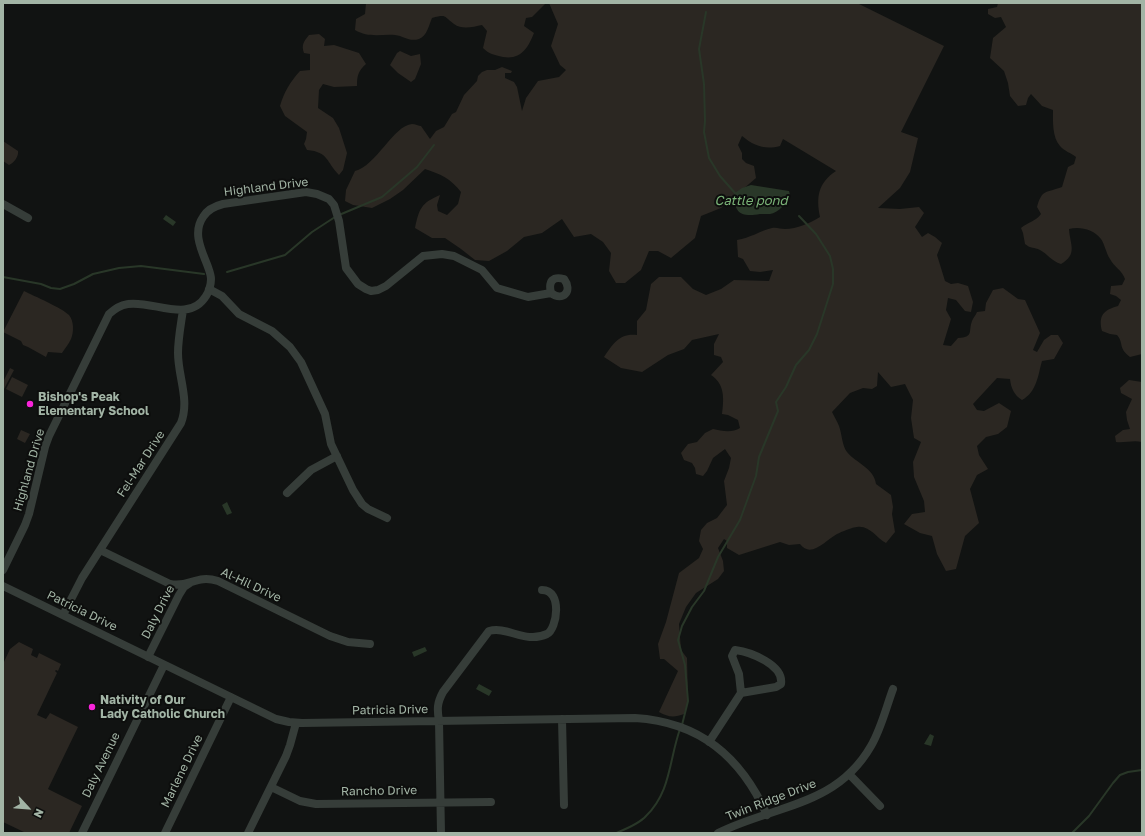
<!DOCTYPE html>
<style>
body{margin:0}
#map{position:relative;width:1145px;height:836px;overflow:hidden;background:#111312;font-family:"Golos Text",sans-serif}
canvas{display:block}
.frame{position:absolute;inset:0;border:4px solid #a2b4a5;pointer-events:none}
.north{position:absolute;left:8px;top:788px;width:40px;height:40px;-webkit-text-stroke:3px #0d0e0d;paint-order:stroke;rotate:116deg;font-size:11px;font-weight:700;line-height:16px;text-align:center;color:#a2b4a5}
.north::after{content:'';display:block;margin:auto;width:14px;height:18px;background:#a2b4a5;clip-path:polygon(50% 0,100% 100%,50% 72%,0 100%)}
</style>
<div id="map">
<canvas width="1145" height="836"></canvas>
<div class="frame"></div>
<div class="north">N</div>
</div>
<script>
const ctx = document.querySelector('canvas').getContext('2d');
ctx.lineJoin = 'round';
function fill(path, color) {
  ctx.fillStyle = color;
  ctx.fill(path, 'evenodd');
}
function stroke(path, color, width, dash) {
  ctx.strokeStyle = color;
  ctx.lineWidth = width;
  ctx.lineCap = dash ? 'butt' : 'round';
  ctx.setLineDash(dash || []);
  ctx.stroke(path);
}
function drawText(font, color, halo, rows, align = 'center') {
  ctx.font = font + ' "Golos Text",sans-serif';
  ctx.lineWidth = 4;
  ctx.setLineDash([]);
  ctx.textBaseline = 'middle';
  ctx.strokeStyle = halo;
  ctx.fillStyle = color;
  for (const [text, x, y, turn = 0] of rows) {
    ctx.save();
    ctx.translate(x, y);
    ctx.rotate((+turn || 0) * Math.PI / 180);
    ctx.textAlign = isNaN(turn) ? turn : align;
    if (halo) ctx.strokeText(text, 0, 0);
    ctx.fillText(text, 0, 0);
    ctx.restore();
  }
}
const green = new Path2D(`
 M366 3H546L532 17 526 18 524 26 534 33C528 48 521 60 503 57 494 55 489 54 483 48L487 31 482 25C473 27 462 30 454 24 443 16 447 14 432 18 429 25 427 36 419 39 409 42 404 36 395 35 381 34 368 38 355 30L356 19 365 14Z
 M549 3H857L944 46 901 132 918 138 910 172 900 188 878 208 900 209 919 207 924 213 915 227 922 237 928 233 935 237 942 243 937 255 945 281 951 284 958 283 968 286 973 302 971 312 965 311 956 300 948 298 946 310 951 319 943 345 951 346 958 338C974 337 968 332 972 321 973 318 976 315 977 312L985 311 986 303 993 290 1003 288 1018 299 1025 300C1030 311 1035 322 1040 333L1033 350 1037 352 1044 340 1051 335H1058L1063 343 1054 359 1042 361C1038 375 1037 392 1022 400 1014 395 1011 388 1010 379L997 378 973 404 977 410 984 411 999 403 1011 411 1007 427 998 434 986 437 977 446 979 455 988 469 977 475 970 489 979 523 965 536 956 569 946 571 937 554 932 536 920 533 904 524 912 514 925 512 924 501 914 477 913 462 921 442 914 438 911 418 913 400 905 384 891 387 878 372 877 386 872 389 863 388 850 393 832 412C834 416 837 421 839 426 842 434 842 446 847 452 856 463 874 468 876 484L891 495 893 507 892 514 895 532 886 543C876 538 870 525 857 527 853 527 841 532 837 534 826 540 811 559 800 544L789 545 780 542 739 555 727 548V541L724 539 718 548 723 561 724 571 718 579 696 593 686 607 679 624 681 650 687 658 688 701 684 714C674 718 668 717 659 712L678 671 664 659H660L658 644 666 622 679 573 699 558 703 549 699 541 701 530 707 523 717 518 727 505 724 481 729 468 731 458 725 449 713 458 707 471 703 476 696 474 695 468 692 463 684 460 681 453 688 444 697 442 705 433 713 429C722 431 732 433 740 428L738 420 728 415 722 414C724 399 725 384 711 375L723 362 721 357 714 355V344L719 334 692 340 684 349 668 355 642 372 621 368 604 357C613 344 619 333 637 335V321L646 310 651 284 659 277H681L693 289 706 295 721 289 734 280 769 281 773 270 760 272 750 271 743 259 738 257 737 240C750 238 760 231 772 228 777 227 780 229 785 229 797 229 810 223 820 217 816 197 818 183 836 171L783 139 780 146C765 150 754 146 742 136L738 145 742 153V159L746 163 754 166 756 178 721 208 701 216 695 238 671 258 658 251H649L641 270 625 283H616L609 271 611 253 603 242 591 234 574 237 562 219 542 233 524 237 507 251 489 261 475 260 461 249 445 238H432L415 228C419 209 421 203 440 195L437 205 438 211 447 215 458 204 461 192C451 179 441 174 425 169L403 190 390 199 372 208 353 205 345 201 346 190 355 171C375 167 394 125 412 124 415 124 419 126 421 126L430 139 436 131 444 127 452 114 456 112 464 95 477 81 478 76 482 72 487 70H495L502 67 512 71 511 73H505V78L514 82 517 87 522 111 526 98 538 81 559 77 566 70 560 65 551 46 558 24Z
 M998 3H1142V354L1130 357C1118 348 1124 343 1117 335L1110 334 1102 331C1098 315 1104 310 1118 306L1121 300 1116 296 1110 294 1111 286 1122 285 1125 279C1122 270 1114 267 1110 259 1106 253 1105 245 1101 239 1094 229 1079 226 1069 229 1070 245 1078 254 1061 264 1051 261 1048 254 1040 250 1034 247 1031 249 1025 244L1023 233 1021 228C1028 222 1035 222 1041 214L1037 207C1042 189 1046 193 1062 187L1068 167 1074 164 1076 157C1071 153 1064 151 1060 146 1052 137 1053 121 1053 110L1042 106 1031 94 1028 98 1026 105 1018 106 1010 96 1008 83 1004 71 990 58 993 38 1006 27 1001 17 995 18 988 14V9L997 7Z
 M319 34 325 39 324 46 334 45 359 53 366 64C358 71 357 76 357 86L334 87 323 84 319 90 318 108 333 118 339 128 347 153 343 170 339 175C326 162 329 152 307 150L304 144 306 139 307 132 285 116 280 106C284 92 290 82 300 71L310 70V54L304 53C301 45 304 41 309 35Z
 M400 51 411 56 420 54 421 64 415 79 411 82 398 73 390 65 397 53Z
 M3 141 18 151C19 156 14 163 9 165L3 161Z
 M24 291C34 296 62 308 69 315 74 321 74 332 71 339 69 344 65 348 62 353L48 352 46 357 28 347 23 345 21 341 3 332Z
 M10 368 14 370 3 391V382Z
 M12 377 28 385 22 397 6 389Z
 M1129 380 1142 382V442C1133 440 1125 443 1116 442L1115 436 1123 430 1130 429 1127 420 1126 412 1132 399 1121 393 1120 388Z
 M21 430 30 434 25 443 17 439Z
 M19 642 33 649 31 655 37 658 39 653 61 664 58 671 56 670 55 671 57 673 37 715 46 719 50 713 78 727 48 789 82 806 69 833H26L3 822V664L10 649Z`);
const water = new Path2D(`
 M751 185 789 191 790 195C787 203 778 213 770 214 766 214 763 214 760 214 742 217 733 214 735 193L742 188Z
 M166 215 176 222 173 226 163 219Z
 M227 502 232 513 227 515 222 505Z
 M425 647 427 651 414 657 412 652Z
 M479 684 492 691 489 696 476 689Z
 M930 734 934 736 931 746 924 744Z`);
const stream = new Path2D(`
 M706 12 699 49 704 84 705 121 704 132 709 158 720 176 735 193
 M1142 57V58
 M339 215 382 197 417 167 434 145
 M227 272 285 255 312 232 335 217
 M3 277 41 284 51 288 60 289 74 284 93 274 119 268 141 266 204 274
 M682 725 688 701 685 665 678 640 682 626 692 607 704 591 718 557 740 520 756 476 759 457 778 411 776 402 786 387 796 365 809 350 817 334 833 284V269L830 256 816 234 799 216
 M616 833C626 829 639 824 646 816 671 792 669 760 680 729
 M1072 833 1089 816 1113 783 1120 775 1128 772 1142 770`);
const minor = new Path2D(`
 M3 204 28 218
 M209 289 222 296 239 314 272 331 290 347 301 362 325 414 331 444 353 490 362 504 368 509 387 518
 M287 493 311 470 337 456
 M100 550 170 584C190 588 196 574 218 581L330 636 348 642 370 644
 M3 570 25 525 29 514 45 447 49 436 109 314C115 309 120 305 128 304 153 300 189 324 206 296 209 292 211 284 211 279 211 275 209 270 208 267 202 251 192 233 203 217 207 210 215 206 223 204L306 192 317 194 329 199 334 205 339 221 346 268 358 284 366 289 371 291 378 290 386 286 423 256 442 254 454 256 482 270 497 288 528 297 551 293C563 302 573 291 564 279 553 276 548 281 551 293
 M3 586 276 719 289 722 302 723 635 718C700 722 741 757 767 815
 M63 615 82 578 181 423C190 400 178 377 178 353 178 339 181 324 183 310
 M735 650C751 652 784 665 781 684L776 687 741 693 739 674 732 656Z
 M148 657 179 595 184 587 190 583
 M562 719 564 805
 M709 742 741 693
 M849 774 880 806
 M271 787 300 801 316 804 491 802
 M82 833 164 665
 M165 833 231 697
 M248 833 286 756 290 745 296 723
 M441 833 439 721C437 709 437 703 443 692L489 631C508 626 525 644 547 634 557 629 563 590 542 590
 M718 833C774 805 836 807 871 746 881 729 886 708 893 689`);
const markers = [
 [30,404,4,"#f924da"],
 [92,707,4,"#f924da"]
];
const streetNames = [
 ["Highland Drive",266,187,-7],
 ["Fel-Mar Drive",141,464,-57],
 ["Highland Drive",29,470,-74],
 ["Al-Hil Drive",251,585,25],
 ["Patricia Drive",82,611,26],
 ["Daly Drive",158,612,-63],
 ["Patricia Drive",390,710,-1],
 ["Daly Avenue",101,765,-64],
 ["Marlene Drive",182,771,-64],
 ["Rancho Drive",379,791,-1],
 ["Twin Ridge Drive",771,800,-21]
];
const poiNames = [
 ["Bishop's Peak",38,397],
 ["Elementary School",38,411],
 ["Nativity of Our",100,700],
 ["Lady Catholic Church",100,714]
];
const waterNames = [
 ["Cattle pond",751,201]
];
fill(green, '#2b2722');
fill(water, '#293728');
stroke(stream, '#293728', 2);
stroke(minor, '#363d39', 8);
for (const [x, y, r, color] of markers) {
  const dot = new Path2D();
  dot.arc(x, y, r, 0, 2 * Math.PI);
  ctx.fillStyle = color;
  ctx.fill(dot);
  stroke(dot, '#0d0e0d', 1.5);
}
drawText('12px', '#a2b4a5', '#0d0e0d', streetNames);
drawText('bold 12px', '#a2b4a5', '#0d0e0d', poiNames, 'left');
drawText('italic 13px', '#7ab277', '#0d0e0d', waterNames);
</script>
